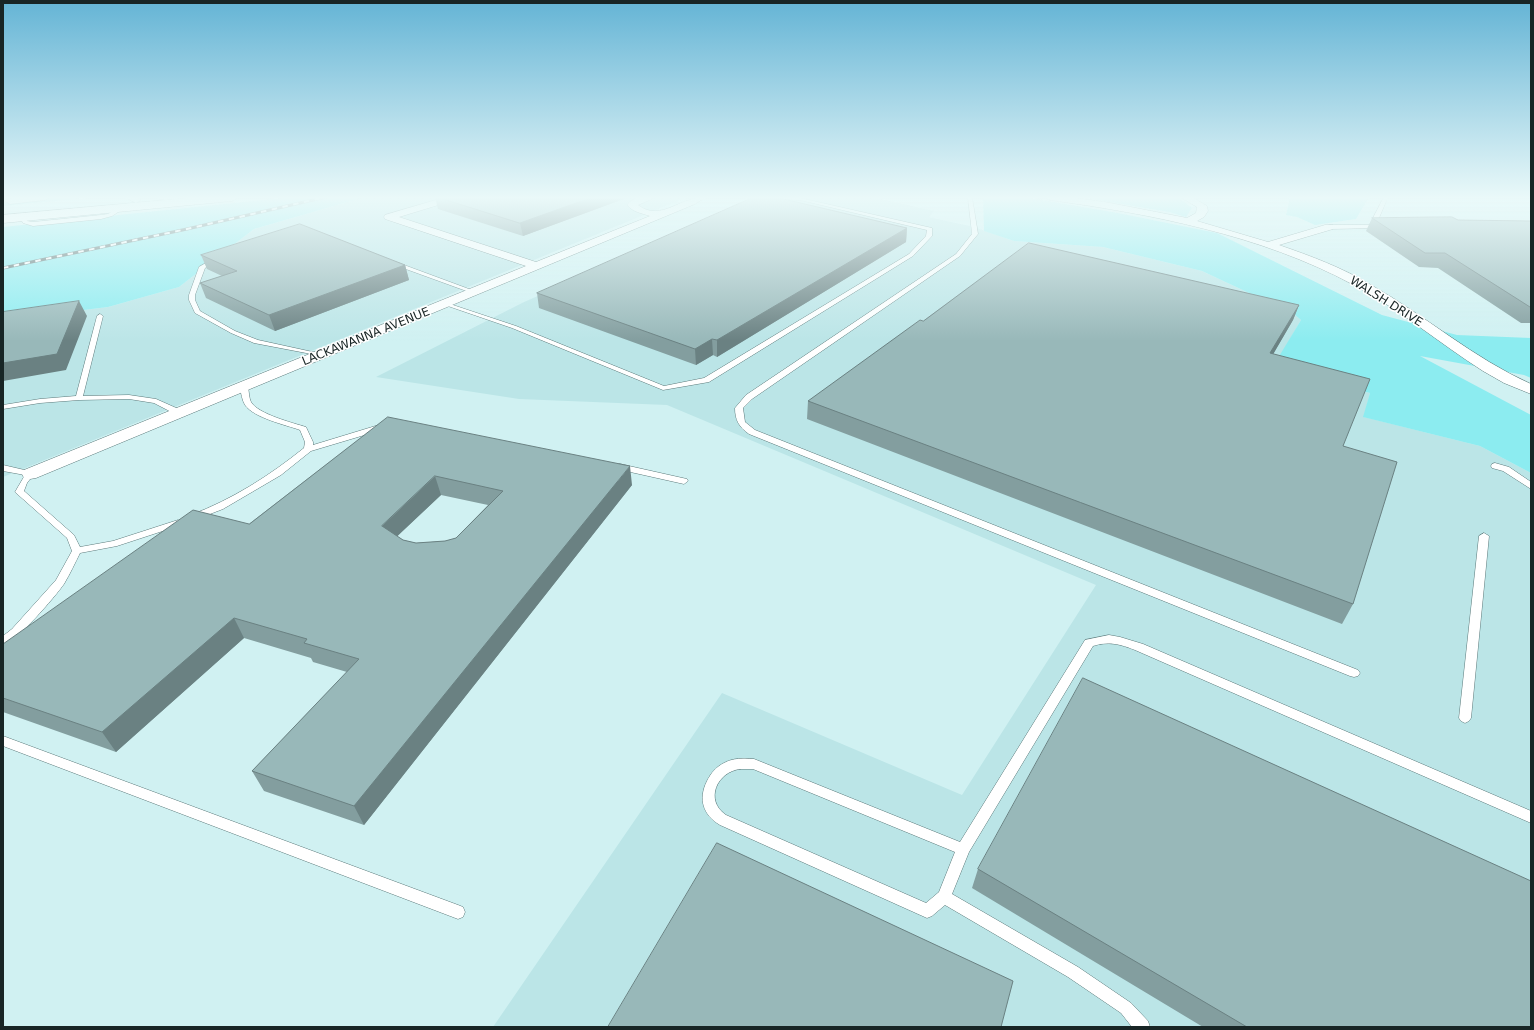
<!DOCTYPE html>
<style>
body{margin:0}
#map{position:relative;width:1534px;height:1030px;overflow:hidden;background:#d0f1f2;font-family:"DejaVu Sans",sans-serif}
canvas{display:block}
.frame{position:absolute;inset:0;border:4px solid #182525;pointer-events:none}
</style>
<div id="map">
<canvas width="1534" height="1030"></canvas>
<div class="frame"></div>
</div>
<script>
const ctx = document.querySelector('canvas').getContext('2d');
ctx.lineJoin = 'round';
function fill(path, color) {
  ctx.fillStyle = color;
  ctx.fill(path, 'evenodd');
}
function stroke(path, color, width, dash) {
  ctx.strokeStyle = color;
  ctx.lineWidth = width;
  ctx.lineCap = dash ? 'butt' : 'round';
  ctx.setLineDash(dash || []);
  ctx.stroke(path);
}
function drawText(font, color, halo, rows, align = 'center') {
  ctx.font = font + ' "DejaVu Sans",sans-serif';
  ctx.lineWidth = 3;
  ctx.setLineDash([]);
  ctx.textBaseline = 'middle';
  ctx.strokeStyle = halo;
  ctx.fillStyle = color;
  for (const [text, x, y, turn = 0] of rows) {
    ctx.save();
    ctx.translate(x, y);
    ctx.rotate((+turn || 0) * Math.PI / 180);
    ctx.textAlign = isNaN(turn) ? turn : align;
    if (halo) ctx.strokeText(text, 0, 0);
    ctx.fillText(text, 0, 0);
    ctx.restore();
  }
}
const built = new Path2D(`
 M365 197H688L3 477V320L108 307 179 287 254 229Z
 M765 197H872L934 211 929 217 974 227 1014 241 1103 247 1202 271 1294 314 1301 320 1273 369 1370 393 1364 417 1480 446 1531 473V1027H493L722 693 962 795 1096 585 667 405 519 399 376 377 524 302Z`);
const green = new Path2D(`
 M3 197H96L3 206Z
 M291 197H365L254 229 179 287 108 307 3 320V227Z
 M983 197 1031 198 1118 213 1217 233 1382 315 1457 335 1531 338V378L1524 375 1420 356 1531 415V473L1480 446 1363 417 1370 393 1272 368 1301 320 1294 314 1202 271 1103 247 1014 241 984 231Z
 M1080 197H1178L1192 208 1186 217 1169 212Z
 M1290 197H1369L1356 219 1315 225 1297 217 1286 215Z`);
const service = new Path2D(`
 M745 197 800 198 932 228V236L913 256 709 382 663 390 512 328 442 304 447 303 516 326 664 386 704 378 909 254 926 236 927 230 800 200 747 198Z
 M968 197H972L978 234 960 256 752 399 743 408 745 422 755 430 1358 670 1360 673 1358 676 1354 677 1350 676 749 434C739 427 735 420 735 408L746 395 956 254 972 234Z
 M1384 197H1388L1379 218 1377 225 1382 226V228L1329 229 1326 227 1329 225H1372L1373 218Z
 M122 206 126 207 112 216 101 219 33 226 23 223 20 217 25 216 27 221 33 222 101 215 108 214Z
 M213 259 218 260 205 268 195 295V300L200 311 235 331 258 340 322 354V356L254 343 231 333 195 313 189 300V295L199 267Z
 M392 262H396L477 292 472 293 392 264Z
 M100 314 103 316 83 396 129 395 156 399 183 411V415H177L154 403 129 399 79 400 40 403 3 409V405L40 399 76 396 97 316Z
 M241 385H247L248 387C249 392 249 398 251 402 258 414 293 423 306 427L313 442V445L382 424H385L389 426 388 428 311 451 281 475 223 509 197 519H191L189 517 191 515C233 499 269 476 304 448L305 442 300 430C286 425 254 418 245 405 242 400 241 393 240 387Z
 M1495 463 1509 467 1531 482V489L1503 471 1492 468 1491 466 1492 464Z
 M620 464 687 479 688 481 684 484 617 469 616 467 617 465Z
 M3 465 33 472 34 474 27 483 24 491 74 535 80 547 113 541 178 520 183 523 181 525 117 546 80 553C75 563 70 574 64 584 55 597 16 642 3 646V636L12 629 56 580 72 551 67 538 15 492 25 475 3 471Z
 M1484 533 1489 536 1471 718 1469 721 1465 723 1461 721 1459 718 1479 536Z
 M1109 635 1120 637 1143 644 1531 811V823L1135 650C1120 644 1108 641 1093 646L969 852 952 894 1078 967 1131 1003 1148 1021 1150 1027H1132L1121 1013 1068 977 945 905 932 916 927 918 720 825C703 815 698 799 707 781 711 773 716 767 724 763 733 758 743 758 754 759L960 842 1085 640ZM740 769H753L955 852 939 892 926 903 726 815C704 800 717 772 740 769Z
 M3 736 458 905 463 907 465 912 463 917 458 919 3 746Z`);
const minor = new Path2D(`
 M22 197H50L45 200 10 204 5 201 7 199Z
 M125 197H137L141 200 136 203Z
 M158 197H172L167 200 160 199Z
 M446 197H460L458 199 399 217 536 262 650 216C641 213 633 212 627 205 634 196 643 197 654 197L652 199 638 205C661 223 682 195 706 197L695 204 36 478 30 479 24 478 22 474 24 470 526 266 385 219 384 217 385 215Z
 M1045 197H1069L1105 202 1187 218 1196 213 1197 207 1180 197H1192L1207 206 1208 211 1204 217 1197 221 1268 242 1325 225H1333L1334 227 1333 229 1279 245C1311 256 1343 268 1371 285 1426 316 1473 358 1531 384V394L1504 383 1483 371C1439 343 1398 308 1352 284 1261 235 1151 214 1050 200Z`);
const trunk = new Path2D(`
 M198 197H238L236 199 232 201 3 223V215Z`);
const rail = new Path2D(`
 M3 268 187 229 326 197`);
const wall = new Path2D(`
 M435 197H629L523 236 438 209Z
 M1372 218 1458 220 1531 221V323H1521L1438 268 1419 267 1366 231Z
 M907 228 906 242 717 357 713 355 696 365 539 308 537 293Z
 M201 255 405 265 409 280 275 331 206 298 200 283 222 276 207 269Z
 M1299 305 1293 320 1273 354 1343 446 1353 604 1342 624 807 419 808 401Z
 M388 417 632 485 364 825 264 791 252 771 347 672 313 662 311 658 244 638 116 752 3 712V644L249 524ZM441 495 488 505 456 538 445 541 416 543 403 540 397 536Z
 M978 869 1531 1027H1203L972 888Z`);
const shadedWall = new Path2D(`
 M593 197H629L523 236 520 223Z
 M907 228 906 242 717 357V340Z
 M405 265 409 280 275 331 269 315Z
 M79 301 87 316 66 370 3 381V363Z
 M1299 305 1293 320 1264 370 1270 353Z
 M712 339 713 355 696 365 695 349Z
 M630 466 632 485 364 825 354 806Z
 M435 476 441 495 388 545 382 526Z
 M234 618 244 638 116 752 102 732Z`);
const building = new Path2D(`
 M437 197H593L520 223Z
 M754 197H775L907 228 717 340 712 339 695 349 537 293Z
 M1452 217 1458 220 1531 221V307H1530L1445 253H1425L1372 218Z
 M300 224 405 265 269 315 200 283 237 271 201 255Z
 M1029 243 1299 305 1270 353 1370 379 1343 446 1397 462 1353 604 808 401 920 320 923 321Z
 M79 301 57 354 3 363V312Z
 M388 417 630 466 354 806 252 771 359 659 304 643 307 639 234 618 102 732 3 698V644L193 510 249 524ZM435 476 503 491 456 538 445 541 416 543 403 540 382 526Z
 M1083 678 1531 881V1027H1247L978 869Z
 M717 843 1013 981 1001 1027H608Z`);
const farStreetnames = [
 ["WALSH DRIVE",1386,302,32],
 ["LACKAWANNA AVENUE",366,337,-22]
];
fill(built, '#bbe5e7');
fill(green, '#8cecf0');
stroke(service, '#5c7a7b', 1);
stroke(minor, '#5c7a7b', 1);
stroke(trunk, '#5c7a7b', 1);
fill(service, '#fff');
fill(minor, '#fff');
fill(trunk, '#fff');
stroke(rail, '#5d7171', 3);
stroke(rail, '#fff', 2, [5.5]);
fill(wall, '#839e9f');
fill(shadedWall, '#6a8182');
fill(building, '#98b8b9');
stroke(building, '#6a8182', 1);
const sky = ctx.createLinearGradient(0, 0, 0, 341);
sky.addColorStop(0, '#64b4d5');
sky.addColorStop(0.58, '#eaf9f9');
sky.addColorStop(1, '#eaf9f900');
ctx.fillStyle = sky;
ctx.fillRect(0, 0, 1534, 341);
drawText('12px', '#182525', '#fff', farStreetnames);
</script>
